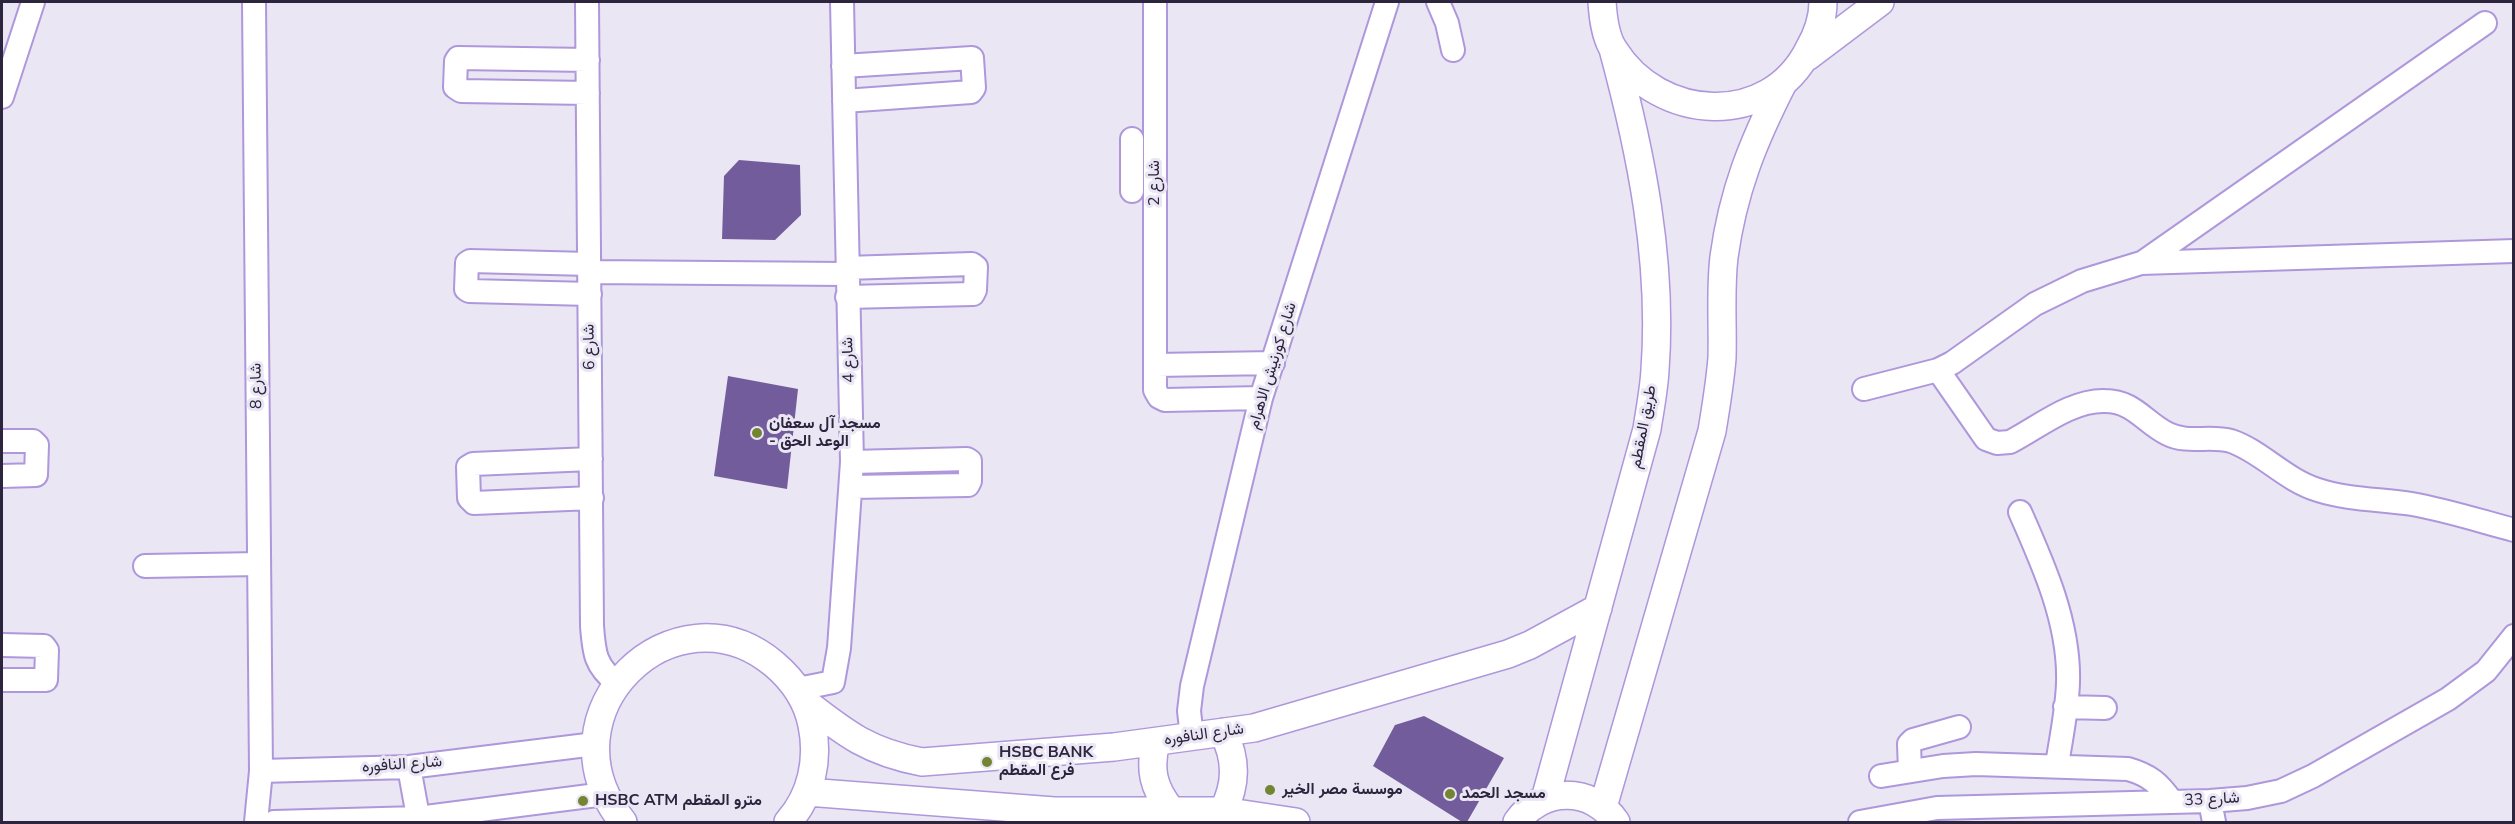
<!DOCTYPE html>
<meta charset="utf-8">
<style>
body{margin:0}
#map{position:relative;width:2515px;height:824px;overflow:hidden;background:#eae6f4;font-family:"Nunito Sans",sans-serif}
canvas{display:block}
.frame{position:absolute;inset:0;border:3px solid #2d243e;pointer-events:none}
</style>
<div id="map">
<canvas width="2515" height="824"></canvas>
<div class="frame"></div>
</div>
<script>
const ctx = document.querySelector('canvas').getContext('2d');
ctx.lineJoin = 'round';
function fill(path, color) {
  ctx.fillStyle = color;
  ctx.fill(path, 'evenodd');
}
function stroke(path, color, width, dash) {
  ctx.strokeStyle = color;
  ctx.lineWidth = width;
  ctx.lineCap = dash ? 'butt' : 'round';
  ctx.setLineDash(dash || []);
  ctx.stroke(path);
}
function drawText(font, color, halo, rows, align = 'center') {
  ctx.font = font + ' "Nunito Sans",Vazirmatn,sans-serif';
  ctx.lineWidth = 6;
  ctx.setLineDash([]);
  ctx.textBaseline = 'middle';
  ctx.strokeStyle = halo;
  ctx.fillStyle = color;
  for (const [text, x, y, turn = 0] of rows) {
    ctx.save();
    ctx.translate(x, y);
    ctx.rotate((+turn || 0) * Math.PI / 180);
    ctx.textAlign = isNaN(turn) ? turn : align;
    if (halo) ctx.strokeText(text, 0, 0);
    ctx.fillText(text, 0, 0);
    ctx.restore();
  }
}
const building = new Path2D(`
 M739 160 800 165 801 215 775 240 722 239 724 176Z
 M728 376 798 389 787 489 714 476Z
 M1424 716 1504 758 1467 822H1462L1373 766 1395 725Z`);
const minor = new Path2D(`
 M254 2 261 771 256 822
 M587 2 592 626C594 653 595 666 617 683
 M1155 2V390L1159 397 1165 400 1261 398
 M1438 2 1447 23 1453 50
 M588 60 458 58 456 61 455 87 461 91 588 93
 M843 66 972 58 974 88 971 92 844 101
 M2 97 33 2
 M1132 139V191
 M2142 263 2485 23
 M589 264 470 261 467 263 466 289 469 291 590 294
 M846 268 972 264 976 267 975 290 973 294 847 297
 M590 272 846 274
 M1156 365 1273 363
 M1938 370 1986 439 1997 443 2010 442C2039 427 2071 400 2105 401 2134 401 2145 423 2168 434 2188 444 2210 435 2231 441 2261 451 2285 480 2318 490 2349 500 2380 499 2412 504 2446 510 2480 521 2514 530
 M1864 389 1938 370 1952 363 2035 304 2082 281 2141 263 2514 251
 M2 441H33L37 445 36 475 2 476
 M591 459 473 464 468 467 469 498 474 503 592 498
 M851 487 968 485 970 481V461L967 459 852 462
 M2020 512C2044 566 2070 624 2068 683 2067 711 2061 738 2057 765
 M145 566 259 564
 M2 645 44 646 47 650 46 680H2
 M798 689 833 682 839 648 852 462 842 2
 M2065 707 2105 708
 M1192 737 1189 711 1192 686 1261 398 1387 2
 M409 767 419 822
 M261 771 409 767 595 744
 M1910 771 1909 744 1913 740 1959 727
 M1881 776 1943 766 1976 764 2128 769C2149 775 2159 783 2172 802
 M2210 801 2214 822
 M274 822 418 818 605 794
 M1860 822 1937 808 2210 801 2247 798 2281 791 2313 776 2448 699 2486 671 2514 636`);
const major = new Path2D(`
 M1602 2C1603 17 1605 37 1614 50 1659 122 1769 129 1809 49 1817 35 1823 18 1823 2
 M1807 57 1880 2
 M805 702C846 734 869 752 922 762L1114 747 1254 728 1508 654 1530 645 1598 608
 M1223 732C1237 759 1237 784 1223 811
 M1156 742C1149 769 1153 788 1171 810
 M807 792 1054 811H1223L1296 822
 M1545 799 1647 429C1650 409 1654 389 1655 370 1663 261 1641 152 1613 49
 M1603 807 1712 431C1716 407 1720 383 1722 358 1723 325 1720 290 1724 257 1733 191 1753 142 1783 83
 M623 822C536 713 675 581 774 664 793 680 807 700 812 725 819 759 812 795 788 822
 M1517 822C1541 787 1592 786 1616 822`);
const markers = [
 [757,433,6,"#738433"],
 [987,762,6,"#738433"],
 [1270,790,6,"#738433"],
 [1450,794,6,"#738433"],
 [583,801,6,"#738433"]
];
const streetNames = [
 ["شارع 2",1155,183,-90],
 ["شارع 6",590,347,-91],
 ["شارع 4",849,360,-92],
 ["شارع كورنيش الاهرام",1273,366,-73],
 ["شارع 8",257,386,-91],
 ["طريق المقطم",1644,427,-79],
 ["شارع النافوره",1204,735,-8],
 ["شارع النافوره",402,765,-4],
 ["شارع 33",2212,800,-3]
];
const poiNames = [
 ["مسجد آل سعفان",769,424],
 ["- الوعد الحق",769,442],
 ["HSBC BANK",999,753],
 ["فرع المقطم",999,771],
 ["موسسة مصر الخير",1282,790],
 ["مسجد الحمد",1462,794],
 ["HSBC ATM مترو المقطم",595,801]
];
fill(building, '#735c9b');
stroke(minor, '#af97db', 26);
stroke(major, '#af97db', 30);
stroke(minor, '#fff', 22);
stroke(major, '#fff', 27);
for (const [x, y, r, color] of markers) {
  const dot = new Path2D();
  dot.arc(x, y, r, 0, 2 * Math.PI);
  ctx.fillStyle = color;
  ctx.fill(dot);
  stroke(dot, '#eae6f4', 2);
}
drawText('16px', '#2d243e', '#eae6f4', streetNames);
drawText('bold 16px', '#2d243e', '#eae6f4', poiNames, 'left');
</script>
